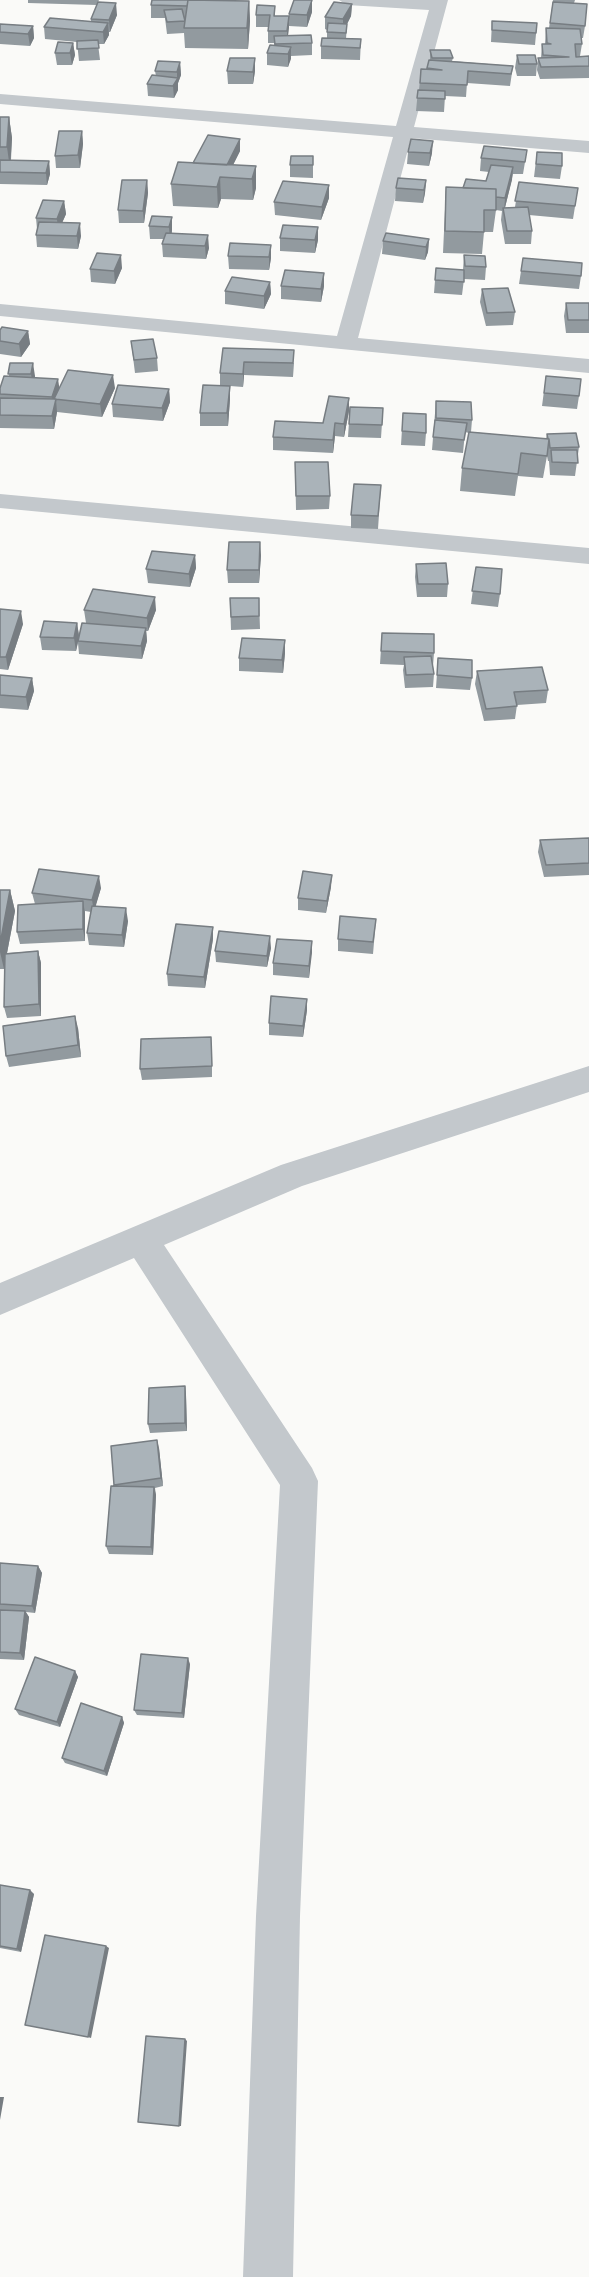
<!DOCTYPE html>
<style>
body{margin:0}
canvas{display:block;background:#fafaf8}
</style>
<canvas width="589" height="2277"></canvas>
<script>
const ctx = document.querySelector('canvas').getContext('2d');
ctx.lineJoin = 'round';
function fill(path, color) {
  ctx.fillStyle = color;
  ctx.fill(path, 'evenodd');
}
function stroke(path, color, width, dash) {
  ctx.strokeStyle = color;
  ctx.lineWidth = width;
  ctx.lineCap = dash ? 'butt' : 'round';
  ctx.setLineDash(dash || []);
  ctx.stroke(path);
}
const street = new Path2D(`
 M339 0H448L414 127 589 141V153L411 138 358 338 589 359V373L0 316V304L337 336 393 137 0 104V94L396 126 429 10 347 5Z
 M0 494 589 548V564L0 508Z
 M589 1066V1092L302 1186 164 1245 312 1468 318 1481 300 1916 293 2277H243L256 1916 280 1485 134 1258 0 1315V1283L281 1165Z`);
const wall = new Path2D(`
 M28 0H99L98 2 117 15 110 32H109V35L104 44H98L100 60 79 61 77 42 45 39 44 27 91 21V19L97 5 28 3Z
 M312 0V12L307 27 289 26V14Z
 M553 0H575L574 3 585 26 583 38H581L582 44 580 56 576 57 589 56V78L540 79 537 70 538 58H541L542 44H545L546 28H549Z
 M249 1 250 21 248 49 185 48 184 33 167 34 165 18H151V5Z
 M352 4 351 16 347 24 346 39H361L360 60 321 59V46L327 38V30L325 29V17Z
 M275 6V16H289L288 36 312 43V55L291 56 288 67 267 65V53L274 45V43H268V27H256V15Z
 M492 21 537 23 535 45 491 42Z
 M0 24 33 26 34 38 30 46 0 44Z
 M73 43 75 55 72 65H57L55 53Z
 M430 50 453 58 452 61 513 66 510 86 467 83 466 97 445 96 444 112 416 111 418 90H419L421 69H427L430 60Z
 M517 55 537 64 536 76H517L515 68Z
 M180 62 181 75 178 83V90L174 98 148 96 147 84 156 76 155 71Z
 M227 71H255L253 84H228Z
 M0 117H9L12 138 11 160 49 161 50 174 47 185 0 184Z
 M82 131 83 144 80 168H56L55 156Z
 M240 139V151L233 165 256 166V188L253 200 221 199 218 208 173 206 171 184 193 163Z
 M484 146 527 150 523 174H513L505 208 515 207 519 182 578 188 573 219 529 215 532 231 531 244H505L501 220 502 211 496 210 493 232H484L482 254 443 253 446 187 463 188 466 179 486 181 489 172 480 171 481 158Z
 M408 152 432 153 429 166 407 164Z
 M537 152 562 166 560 179 534 177Z
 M313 156V178L290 177V165Z
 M147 180 148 193 144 223H119L118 210Z
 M426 180 425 193 423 203 395 201 396 188Z
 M329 185V198L321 220 275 215 274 202Z
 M64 201 66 214 62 223 81 236 78 249 37 247 36 235 37 229 36 218Z
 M172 217V233L209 248 206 259 163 257 162 244 163 239H150L149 226Z
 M280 238 318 240 315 253 280 251Z
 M429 239 428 252 425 260 382 254 383 241Z
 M271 245V258L269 270 229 269 228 256Z
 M464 255 486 267 485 280 464 279 462 295 434 293 436 268 463 270Z
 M523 258 581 276 579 289 519 284Z
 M122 268 115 284 91 282 90 269Z
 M324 273V286L321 302 281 299V286Z
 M270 282 271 294 264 309 225 304V291Z
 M482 289 515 312 513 325 486 326 480 302Z
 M566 303H589V333H566L564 316Z
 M0 330 28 331 30 344 21 357 0 354Z
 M131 341 157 358 158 371 135 373Z
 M223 348 294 363 293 377 244 375 243 387 230 386V399L228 426H200V413L220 386V373Z
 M10 363 35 376V377L59 388H115L102 417 57 412 54 429 0 428V388L9 376Z
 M546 376 579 396 577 409 542 406Z
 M169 389 170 402 163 421 113 417 112 404Z
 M436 401 472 420 471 432 546 439 547 434 579 447 575 476 550 475 549 461H548L547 456 543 478 518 476 515 496 460 491 462 468 469 433 465 432 463 453 432 450Z
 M350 407 383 408 381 438 348 437Z
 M349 411 344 437 335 436 333 453 273 450V437L323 423Z
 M403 413 426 433 425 446 401 445Z
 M295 462 330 496 329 509 296 510Z
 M381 485 378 529 351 528V515Z
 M195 555 196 568 190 587 148 583 146 569Z
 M261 555 259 583H228L227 570Z
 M416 564 448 584 447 597H417L415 577Z
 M476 567 500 594 498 607 471 604Z
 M230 598H259L260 629 231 630Z
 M0 609 23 624 8 670 0 669Z
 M84 610H156L148 631H146L147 641 142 659 79 654 78 643 76 651 42 650 40 637 77 623 79 635 86 623Z
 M382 633 434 653 433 666 434 674 433 687 405 688 403 670 404 665 380 664Z
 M285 640V653L283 673 239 671V658Z
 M438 658 472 678 470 690 436 688Z
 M477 671 548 690 546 703 517 705 515 719 484 721 475 684Z
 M0 675 32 678 34 691 28 710 0 708Z
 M589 838V875L544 877 538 852 540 840Z
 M331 887 326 913 298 910V898Z
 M101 888 95 907 128 921 124 947 89 945 87 933 91 912 85 911V941L20 944 17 932 35 904 32 893Z
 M0 890H10L15 911 7 953 38 951 41 963V1016L7 1018 4 1007 5 965 4 969H0Z
 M376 919 373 954 338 951V939Z
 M213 939 205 988 168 986 167 974Z
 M312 941 309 978 273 975V963Z
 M271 948 267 967 216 962 215 951Z
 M307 999V1010L303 1037 269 1035V1023Z
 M78 1028 81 1057 9 1067 6 1056Z
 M212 1049V1077L142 1080 140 1069Z
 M185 1386 186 1395 187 1431 150 1433 148 1424Z
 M159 1448 163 1486 155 1488 156 1495 153 1555 109 1554 106 1546 114 1485Z
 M0 1563 38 1566 42 1573 35 1613 26 1612 29 1617 24 1660 0 1659Z
 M190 1664 184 1718 137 1715 134 1710Z
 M75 1671 78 1677 60 1727 19 1715 15 1709Z
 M122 1717 124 1723 107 1776 65 1763 62 1758Z
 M0 1885 34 1894 21 1952 0 1948Z`);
const shadedWall = new Path2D(`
 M312 0V12L307 27V15Z
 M249 1 250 21 248 49 247 28Z
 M116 3 117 15 110 32 109 20Z
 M352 4 351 16 347 24 345 45 346 33 343 31V19Z
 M289 16V28L287 43V31Z
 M108 23 109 35 104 44 103 32Z
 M33 26 34 38 30 46 28 34Z
 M73 43 75 55 72 65 70 53Z
 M291 47V59L288 67V54Z
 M255 58V71L253 84V72Z
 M180 62 181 75 178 83V90L174 98 173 86 177 79V72Z
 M9 117 12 138 10 169 7 147Z
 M82 131 83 144 80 168 78 155Z
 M240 139V151L227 177 225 169Z
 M433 141 432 153 429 166 430 153Z
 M49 161 50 174 47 185 46 173Z
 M256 166V188L253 200 252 179Z
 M513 167 512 180 504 211 505 198Z
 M220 177 221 199 218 208 217 187Z
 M147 180 148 193 144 223 143 211Z
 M426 180 425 193 423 203 424 190Z
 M329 185V198L321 220 322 207Z
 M64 201 66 214 58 232 57 219Z
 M172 217V230L170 240 169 227Z
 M80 223 81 236 78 249 77 236Z
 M318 227V240L315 253V240Z
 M208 235 209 248 206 259 205 246Z
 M429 239 428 252 425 260 426 247Z
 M271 245V258L269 270V257Z
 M121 255 122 268 115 284 114 271Z
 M324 273V286L321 302V289Z
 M270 282 271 294 264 309V296Z
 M28 331 30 344 21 357 19 344Z
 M244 362V375L243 387V374Z
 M33 363 35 376 33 387 31 374Z
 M113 375 115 388 102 417 100 404Z
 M58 379 60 392 56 399 57 412 54 429 52 416 54 407 52 397Z
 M230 386V399L228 426 227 413Z
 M169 389 170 402 163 421 162 408Z
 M349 398V411L344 437V424Z
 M335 423V436L333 453V440Z
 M260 542 261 555 259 583V570Z
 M195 555 196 568 190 587 189 574Z
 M155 597 156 610 148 631 147 618Z
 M21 611 23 624 8 670 6 657Z
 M77 623 79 636 76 651 74 638Z
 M146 628 147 641 142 659 141 646Z
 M285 640V653L283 673 282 660Z
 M32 678 34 691 28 710 26 697Z
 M332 875 331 887 326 913 327 901Z
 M99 876 101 888 94 912 92 900Z
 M10 890 15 911 4 969 0 952V944Z
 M83 901 85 913V941L83 929Z
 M126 908 128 921 124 947 122 935Z
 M213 927V939L205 988 204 977Z
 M270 936 271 948 267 967V956Z
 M312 941V953L309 978V966Z
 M38 951 41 963V1016L39 1004Z
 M307 999V1010L303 1037V1026Z
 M75 1016 78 1028 81 1057 78 1045Z
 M185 1386 186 1395 187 1431 185 1423Z
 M157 1440 159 1448 163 1486 161 1478Z
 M154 1487 156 1495 153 1555 151 1547Z
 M38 1566 42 1573 35 1613 32 1606Z
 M25 1611 29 1617 24 1660 20 1653Z
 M188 1658 190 1664 184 1718 182 1713Z
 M75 1671 78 1677 60 1727 57 1722Z
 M122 1717 124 1723 107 1776 104 1771Z
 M30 1890 34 1894 21 1952 17 1949Z
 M106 1946 109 1948 91 2038 88 2037Z
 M185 2039 187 2041 181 2126H179Z
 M0 2097H4L0 2120Z`);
const building = new Path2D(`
 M152 0H191H188L187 6 151 5Z
 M188 0 249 1 247 28H184Z
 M294 0H312L307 15 289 14Z
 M98 2 116 3 109 20 91 19Z
 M334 2 352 4 343 19 325 17Z
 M553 2 587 4 585 26 550 23Z
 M257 5 275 6 274 16H289L287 31H268L270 15H256Z
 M182 9 185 21 167 22 164 10Z
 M50 18 108 23 103 32 44 27Z
 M492 21 537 23 536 33 492 30Z
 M328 23 347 24 346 33 327 32Z
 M0 24 33 26 28 34 0 32Z
 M546 28 580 29 582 44H575L576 57 589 56V66L541 67 538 58 569 57 543 55 542 44H551L547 43Z
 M311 35 312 43 275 44 274 36Z
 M322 38 361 39 360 48 321 46Z
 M98 40 99 48 77 49V41Z
 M58 42 73 43 70 53H55Z
 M270 45 291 47 288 54 267 53Z
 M430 50H450L453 58H432Z
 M517 55H535L537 64H519Z
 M230 58H255L253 72 227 71Z
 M429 60 513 66 511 74 468 71 467 85 420 83 421 69 442 70 427 68Z
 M158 61 180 62 177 72 155 71Z
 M152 75 178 78 173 86 147 84Z
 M418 90 445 91V99L417 98Z
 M0 117H9L7 147H0Z
 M59 131H82L78 155 55 156Z
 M208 135 240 139 227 165 193 163Z
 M411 139 433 141 430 153 408 152Z
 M484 146 527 150 525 162 481 158Z
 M537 152 562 153V166L536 164Z
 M291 156H313V165H290Z
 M0 160 49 161 46 173 0 172Z
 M178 162 256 166 252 179 220 177 217 187 171 184Z
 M491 165 513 167 505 198 496 197V189L463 188 466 179 486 181Z
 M398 178 426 180 424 190 396 188Z
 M122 180H147L143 211 118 210Z
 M283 181 329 185 322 207 274 202Z
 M519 182 578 188 575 206 515 201Z
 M446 187 496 189V210H484V232L445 231Z
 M43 200 64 201 57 219 36 218Z
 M528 207 532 231H507L503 208Z
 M152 216 172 217 169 227 149 226Z
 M39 222 80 223 77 236 36 235Z
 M283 225 318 227 315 240 280 238Z
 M166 233 208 235 205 246 162 244Z
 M386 233 429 239 426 247 383 241Z
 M230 243 271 245 269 257 228 256Z
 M97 253 121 255 114 271 90 269Z
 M464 255 485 256 486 267 465 266Z
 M523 258 582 263 581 276 521 271Z
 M436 268 464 270V282L435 280Z
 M285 270 324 273 321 289 281 286Z
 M232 277 270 282 264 296 225 291Z
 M508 288 515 312 487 313 482 289Z
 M566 303H589V320H568Z
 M2 327 28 331 19 344 0 341V330Z
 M153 339 157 358 134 360 131 341Z
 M223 348 294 350 293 363 244 362 243 374 220 373Z
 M10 363H33L31 374H8Z
 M68 370 113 375 100 404 54 399Z
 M4 376 58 379 52 397 0 394V388Z
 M546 376 581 379 579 396 544 393Z
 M118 385 169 389 162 408 112 404Z
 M203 385 230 386 227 413H200Z
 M329 396 349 398 344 424 335 423 333 440 273 437 275 421 323 423Z
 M0 398 56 399 52 416 0 415Z
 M436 401 471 402 472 420 436 418Z
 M350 407 383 408 382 425 349 424Z
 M403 413 426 414V433L402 431Z
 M435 420 467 423 464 440 433 437Z
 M469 432 549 439 547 456 521 453 518 474 462 468Z
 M576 433 579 447 550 448 549 439H548L547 434Z
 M551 450H577L578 463 552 462Z
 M295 462H328L330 496H296Z
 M354 484 381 485 378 516 351 515Z
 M229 542H260L259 570H227Z
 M152 551 195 555 189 574 146 569Z
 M446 563 448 584H418L416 564Z
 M476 567 502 569 500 594 472 591Z
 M93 589 155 597 147 618 84 610Z
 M230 598H259V616L231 617Z
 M0 609 21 611 6 657H0Z
 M44 621 77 623 74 638 40 637Z
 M82 623 146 628 141 646 78 641Z
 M382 633 434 634V653L381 651Z
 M242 638 285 640 282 660 239 658Z
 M431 656 434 674 406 675 404 657Z
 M438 658 472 660V678L437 675Z
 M542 667 548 690 514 692 517 706 486 709 477 671Z
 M0 675 32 678 26 697 0 695Z
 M589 838V863L546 865 540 840Z
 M39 869 99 876 92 900 32 893Z
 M303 871 332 875 327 901 298 898Z
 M0 890H10L0 944Z
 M83 901V929L17 932 18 905Z
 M92 906 126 908 122 935 87 933Z
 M340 916 376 919 373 942 338 939Z
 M176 924 213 927 204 977 167 974Z
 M219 931 270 936 267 956 215 951Z
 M277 939 312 941 309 966 273 963Z
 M38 951 39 1004 4 1007 5 954Z
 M271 996 307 999 303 1026 269 1023Z
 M75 1016 78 1045 6 1056 3 1026Z
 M211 1037 212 1066 140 1069 141 1039Z
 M185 1386V1423L148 1424 149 1388Z
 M157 1440 161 1478 114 1485 111 1446Z
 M111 1486 154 1487 151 1547 106 1546Z
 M0 1563 38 1566 32 1606 0 1604Z
 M0 1610 25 1611 20 1653 0 1652Z
 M141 1654 188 1658 182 1713 134 1710Z
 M35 1657 75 1671 57 1722 15 1709Z
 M81 1703 122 1717 104 1771 62 1758Z
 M0 1885 30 1890 17 1949 0 1946Z
 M45 1935 106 1946 88 2037 25 2025Z
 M146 2036 185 2039 179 2126 138 2122Z`);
fill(street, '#c3c8cc');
fill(wall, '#929a9f');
fill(shadedWall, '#777d82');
fill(building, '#aab3b9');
stroke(building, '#777d82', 1.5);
</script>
